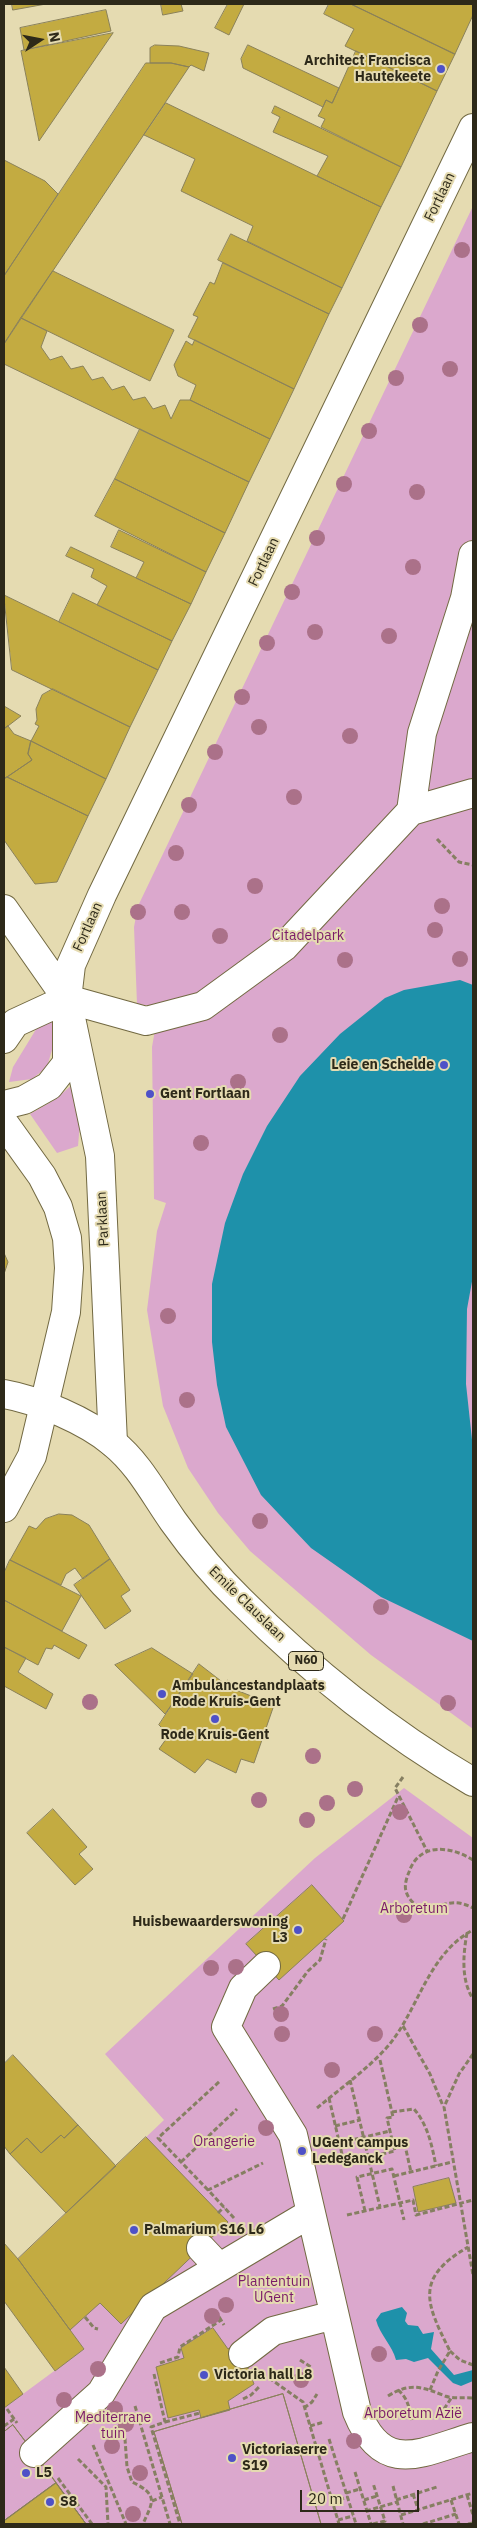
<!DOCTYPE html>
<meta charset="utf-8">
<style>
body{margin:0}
#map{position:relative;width:477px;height:2528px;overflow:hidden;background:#e5dbb1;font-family:"IBM Plex Sans",sans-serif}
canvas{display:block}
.frame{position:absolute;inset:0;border:5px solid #2d2919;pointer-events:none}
.north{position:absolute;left:15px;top:15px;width:50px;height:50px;-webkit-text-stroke:4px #e5dbb1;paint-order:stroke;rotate:79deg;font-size:14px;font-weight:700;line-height:20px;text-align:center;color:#2d2919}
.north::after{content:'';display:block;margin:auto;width:18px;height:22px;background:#2d2919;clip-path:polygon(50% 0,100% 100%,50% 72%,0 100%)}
.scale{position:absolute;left:300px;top:2490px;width:119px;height:22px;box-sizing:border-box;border:2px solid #2d2919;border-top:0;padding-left:6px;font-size:15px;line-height:18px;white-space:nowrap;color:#2d2919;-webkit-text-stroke:4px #e5dbb1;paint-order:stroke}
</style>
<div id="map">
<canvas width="477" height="2528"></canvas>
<div class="frame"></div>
<div class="north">N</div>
<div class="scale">20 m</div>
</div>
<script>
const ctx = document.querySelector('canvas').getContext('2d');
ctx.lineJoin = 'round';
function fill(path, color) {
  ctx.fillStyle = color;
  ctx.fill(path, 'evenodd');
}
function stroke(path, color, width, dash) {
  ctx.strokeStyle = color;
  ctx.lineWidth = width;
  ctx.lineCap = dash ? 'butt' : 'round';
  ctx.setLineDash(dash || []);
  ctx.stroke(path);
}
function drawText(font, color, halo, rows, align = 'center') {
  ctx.font = font + ' "IBM Plex Sans",sans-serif';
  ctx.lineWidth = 4;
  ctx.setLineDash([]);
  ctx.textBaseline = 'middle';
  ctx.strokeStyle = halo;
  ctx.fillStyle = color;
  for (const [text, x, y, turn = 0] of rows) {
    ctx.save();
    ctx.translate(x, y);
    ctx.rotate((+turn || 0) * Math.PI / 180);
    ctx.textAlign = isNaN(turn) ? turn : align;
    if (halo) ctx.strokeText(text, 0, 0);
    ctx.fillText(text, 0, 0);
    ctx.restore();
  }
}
const green = new Path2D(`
 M473 206V1729L371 1655 250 1551 218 1513 188 1468 163 1406 147 1310 157 1231 166 1203 154 1199 152 1047 159 1007 137 1004 134 927 138 906Z
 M46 1013 50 1015 56 1036 47 1067 32 1079 9 1082 13 1067Z
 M74 1083 80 1123 78 1146 57 1153 30 1114 56 1099Z
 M404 1788 473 1838V2524H4V2408L84 2349 18 2259 164 2120 105 2054 315 1858Z`);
const water = new Path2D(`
 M460 980 473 985V1276L467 1309 466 1384 473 1449V1641L381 1597 311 1548 261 1495 226 1427 217 1385 212 1342V1284L225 1223 243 1174 267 1126 300 1076 340 1034 385 998 404 990Z
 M402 2307 407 2313 405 2321 408 2325 418 2326 423 2334 434 2332 431 2349 454 2375 473 2370V2381L461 2386 453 2383 428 2358 414 2362 406 2359 396 2360C392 2345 380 2335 376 2320L381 2313Z`);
const building = new Path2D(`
 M12 4H46L13 10Z
 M161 4H181L183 11 163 15Z
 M228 4H244L229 35 215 28Z
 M329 4H351L455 54 437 91 345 46 354 29 324 14Z
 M351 4H473V15L455 54Z
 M106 10 111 31 24 50 20 28Z
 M113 33 39 141 21 51Z
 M155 45 179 46 209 53 204 71 191 65 189 67 171 63H150V48Z
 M248 45 339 88 332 103 326 100 323 107 243 68 241 59Z
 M356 51 437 91 401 167 321 127 325 119 318 116 321 111 326 100 332 103Z
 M146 63H171L189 67 4 344V276Z
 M166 103 381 207 342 288 247 241 253 226 181 191 195 159 144 135Z
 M275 106 401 167 381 207 317 176 328 156 273 132 280 117 272 113Z
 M4 160 45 181 58 194 4 276Z
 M231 234 342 288 329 314 218 260Z
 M223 263 329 314 294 389 188 337 198 317 193 315 210 282 214 284Z
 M53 271 174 330 150 381 21 318Z
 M21 318 47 331 41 347 50 360 62 356 71 369 83 366 92 380 103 377 112 390 124 386 133 400 145 397 153 409 165 405 171 419 180 400H190L270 439 249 482 4 364V344Z
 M195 340 294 389 270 439 190 400 196 385 178 376 174 365 186 341 192 345Z
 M140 429 249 482 225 533 115 479Z
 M115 479 225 533 206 572 95 516Z
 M119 530 206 572 191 604 136 578 144 562 111 547Z
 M71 547 191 604 172 641 97 605 107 586 91 577 94 569 66 556Z
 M73 593 172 641 158 670 59 622Z
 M4 595 158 670 130 727 12 670Z
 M53 689 130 727 106 779 31 741 39 726 35 724 37 720 36 709 42 695Z
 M4 706 21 716 4 729Z
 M8 726 14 734 31 741 28 754 32 760 4 779V729Z
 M31 741 106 779 88 816 7 777 32 760 28 754Z
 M7 777 88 816 57 882 35 884 4 840V779Z
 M4 1253 8 1262 4 1274Z
 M59 1514 72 1515 89 1525 110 1559 83 1579 75 1568 66 1574 61 1585 10 1560 29 1526 36 1529 45 1519Z
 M110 1559 130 1590 121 1596 131 1611 105 1629 74 1585Z
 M10 1560 81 1596 62 1631 4 1600V1573Z
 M4 1600 87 1645 79 1659 54 1645 52 1649 46 1648 38 1665 4 1647Z
 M4 1647 26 1658 18 1672 53 1694 46 1709 4 1686Z
 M152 1648 193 1674 165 1714 115 1665Z
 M199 1664 225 1684 227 1680 238 1686 236 1690 274 1705 254 1763 241 1759 236 1773 207 1759 195 1773 159 1749 169 1735 159 1725Z
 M53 1809 87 1847 79 1854 93 1869 75 1885 27 1833Z
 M312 1885 344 1921 279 1980 246 1944Z
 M13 2055 78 2125 64 2138 61 2135 41 2153 27 2138 10 2154 4 2146V2064Z
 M78 2125 116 2166 66 2213 10 2154 27 2138 41 2153 61 2135 64 2138Z
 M146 2137 228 2222 121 2324 100 2303 70 2330 18 2259Z
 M449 2178 456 2203 418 2212 413 2187Z
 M4 2243 18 2259 84 2349 55 2371 4 2301Z
 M213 2328 228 2349 238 2342 254 2384 228 2401 230 2410 201 2418 199 2410 168 2418 156 2367 184 2358 181 2348Z
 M4 2367 23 2394 4 2408Z
 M283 2394 321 2524H182L154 2432Z
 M283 2394 321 2524H182L154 2432Z
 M13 2425 56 2483 4 2521V2432Z
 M13 2425 42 2463 86 2524H4V2432Z
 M56 2483 86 2524H4V2521Z
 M56 2483 86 2524H4V2521Z`);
const path = new Path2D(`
 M437 839 459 862 473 865
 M403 1777 395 1788 427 1851
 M473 1860C451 1846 419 1842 409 1872 407 1877 404 1885 406 1891 408 1900 416 1905 423 1911 444 1906 452 1897 473 1908
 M343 1919 398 1797
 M467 1933C463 1955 461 1980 473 1999
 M273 2009 282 2006 308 1971 320 1960 326 1939
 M403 2026 430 2074 443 2106
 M473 2054 459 2074 444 2107 473 2275
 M380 2060 393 2117 387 2118 393 2144 404 2141 411 2172
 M350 2080 380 2207
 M329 2098 344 2163 395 2151 393 2144
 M317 2108C341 2088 369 2068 389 2045 419 2008 428 1954 473 1930
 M392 2112 414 2109C428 2125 432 2146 436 2166
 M335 2126 360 2120
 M339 2143 390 2131
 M181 2162 237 2109
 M394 2176 452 2162
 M208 2190 158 2138 220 2081
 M365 2211 357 2177 392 2169 404 2220
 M218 2213 224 2207
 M347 2215 413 2200 416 2215 473 2200
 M234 2218 208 2190 263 2163
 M215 2310 221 2320
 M85 2317 94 2328 98 2329
 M450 2351 460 2360 473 2365
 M300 2360 311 2367
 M160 2363 178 2357 180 2347 221 2320 224 2325
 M154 2374 165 2422 151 2427 180 2524
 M269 2378 303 2402 339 2524
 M398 2390C408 2398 409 2408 412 2420
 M430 2390 438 2371 450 2351C425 2302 415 2278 468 2247
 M388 2396C410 2382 423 2387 445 2396 453 2399 465 2397 473 2398
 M243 2399 251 2395 260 2386
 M135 2406 170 2524
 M304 2408 312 2402 317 2394
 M7 2409 17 2423
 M444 2409 452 2397
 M165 2422 200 2413
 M4 2426 14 2419
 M117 2426 125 2439 127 2467 132 2482C160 2495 152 2503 143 2524
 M310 2426 324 2422
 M329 2439 356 2524
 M93 2445 126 2524
 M78 2459 106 2487 108 2524
 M355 2472 371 2524
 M58 2478 92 2524
 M393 2486 403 2524
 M346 2493 360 2489
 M413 2494 418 2509
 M467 2495 473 2515
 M364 2500 377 2496
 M396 2500 437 2487
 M451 2500 459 2524
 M152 2501 162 2497
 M332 2502 348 2497
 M366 2511 397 2502
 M401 2515 473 2493
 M338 2520 353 2516
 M373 2524 385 2521 373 2483
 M423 2524 456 2514
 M468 2524 473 2523`);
const minor = new Path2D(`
 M411 811 473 793
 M4 909 67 999 100 1156 113 1443
 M67 999 146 1021 203 1006 284 947 411 811 422 733 465 598 473 555
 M4 1039 15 1023 67 999
 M4 1105 24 1100 49 1086 67 1063V999L71 965 102 895 473 128
 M4 1123 42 1176 58 1207 67 1238 69 1268 66 1312 32 1456 4 1508
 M266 1966 243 1988 226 2027 293 2135 357 2412C383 2477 422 2452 473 2437
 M201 2248 219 2267
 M243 2354 273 2331 334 2315
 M34 2453 101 2393 153 2307 311 2213`);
const major = new Path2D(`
 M4 1394C38 1400 87 1421 113 1443 139 1464 154 1494 173 1521 193 1549 216 1577 241 1601 310 1670 389 1733 473 1782`);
const trees = [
 [462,250],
 [420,325],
 [450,369],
 [396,378],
 [369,431],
 [344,484],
 [417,492],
 [317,538],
 [413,567],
 [292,592],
 [315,632],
 [389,636],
 [267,643],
 [242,697],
 [259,727],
 [350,736],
 [215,752],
 [294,797],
 [189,805],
 [176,853],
 [255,886],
 [442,906],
 [138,912],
 [182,912],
 [435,930],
 [220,936],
 [460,959],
 [345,960],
 [280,1035],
 [238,1082],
 [201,1143],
 [168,1316],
 [187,1400],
 [260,1521],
 [381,1607],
 [90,1702],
 [448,1703],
 [313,1756],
 [355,1789],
 [259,1800],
 [327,1803],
 [400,1812],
 [307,1820],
 [404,1915],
 [236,1967],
 [211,1968],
 [281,2014],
 [282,2034],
 [375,2034],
 [332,2070],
 [266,2128],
 [226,2305],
 [212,2316],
 [379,2354],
 [98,2369],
 [301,2380],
 [64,2400],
 [115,2409],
 [126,2424],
 [354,2441],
 [112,2446],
 [140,2473],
 [133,2514]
];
const markers = [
 [441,69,5,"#4e51c7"],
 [444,1065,5,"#4e51c7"],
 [150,1094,5,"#4e51c7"],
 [162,1694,5,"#4e51c7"],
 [215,1719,5,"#4e51c7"],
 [298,1930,5,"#4e51c7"],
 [302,2151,5,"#4e51c7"],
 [134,2230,5,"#4e51c7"],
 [204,2375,5,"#4e51c7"],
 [232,2458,5,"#4e51c7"],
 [26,2473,5,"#4e51c7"],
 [50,2502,5,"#4e51c7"]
];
const shields = [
 [306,1661,35]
];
const shieldNames = [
 ["N60",306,1661]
];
const poiNames = [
 ["Architect Francisca",431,61,"right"],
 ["Hautekeete",431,77,"right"],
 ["Leie en Schelde",434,1065,"right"],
 ["Gent Fortlaan",160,1094],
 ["Ambulancestandplaats",172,1686],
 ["Rode Kruis-Gent",172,1702],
 ["Rode Kruis-Gent",215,1735,"center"],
 ["Huisbewaarderswoning",288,1922,"right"],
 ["L3",288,1938,"right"],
 ["UGent campus",312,2143],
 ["Ledeganck",312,2159],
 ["Palmarium S16 L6",144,2230],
 ["Victoria hall L8",214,2375],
 ["Victoriaserre",242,2450],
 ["S19",242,2466],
 ["L5",36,2473],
 ["S8",60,2502]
];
const streetNames = [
 ["Fortlaan",440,197,-64],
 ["Fortlaan",264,562,-64],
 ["Fortlaan",88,927,-66],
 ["Parklaan",103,1219,-93],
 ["Emile Clauslaan",247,1604,44]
];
const parkNames = [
 ["Citadelpark",308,936],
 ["Arboretum",414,1909],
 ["Orangerie",224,2142],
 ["Plantentuin",274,2282],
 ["UGent",274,2298],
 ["Arboretum Azië",413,2414],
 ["Mediterrane",113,2418],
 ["tuin",113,2434]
];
fill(green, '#dba8cd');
fill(water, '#1e91aa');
fill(building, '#c3ab41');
stroke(building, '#8a815a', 1);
stroke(minor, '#726942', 30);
stroke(major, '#726942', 30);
stroke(path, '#867f62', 3, [5, 2.5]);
stroke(minor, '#fff', 28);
stroke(major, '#fff', 28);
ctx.fillStyle = '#ab7189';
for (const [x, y] of trees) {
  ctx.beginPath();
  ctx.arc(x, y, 8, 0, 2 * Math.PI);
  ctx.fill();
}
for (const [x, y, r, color] of markers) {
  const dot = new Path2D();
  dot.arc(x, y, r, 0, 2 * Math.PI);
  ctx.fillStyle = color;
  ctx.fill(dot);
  stroke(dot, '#e5dbb1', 2);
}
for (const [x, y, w] of shields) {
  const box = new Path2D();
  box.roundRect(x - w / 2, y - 9.5, w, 19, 4);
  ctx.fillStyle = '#e5dbb1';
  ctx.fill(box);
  stroke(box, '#2d2919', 1);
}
drawText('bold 12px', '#2d2919', null, shieldNames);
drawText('bold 14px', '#2d2919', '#e5dbb1', poiNames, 'left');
drawText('14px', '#2d2919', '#e5dbb1', streetNames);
drawText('14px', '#7b1a69', '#e5dbb1', parkNames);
</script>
